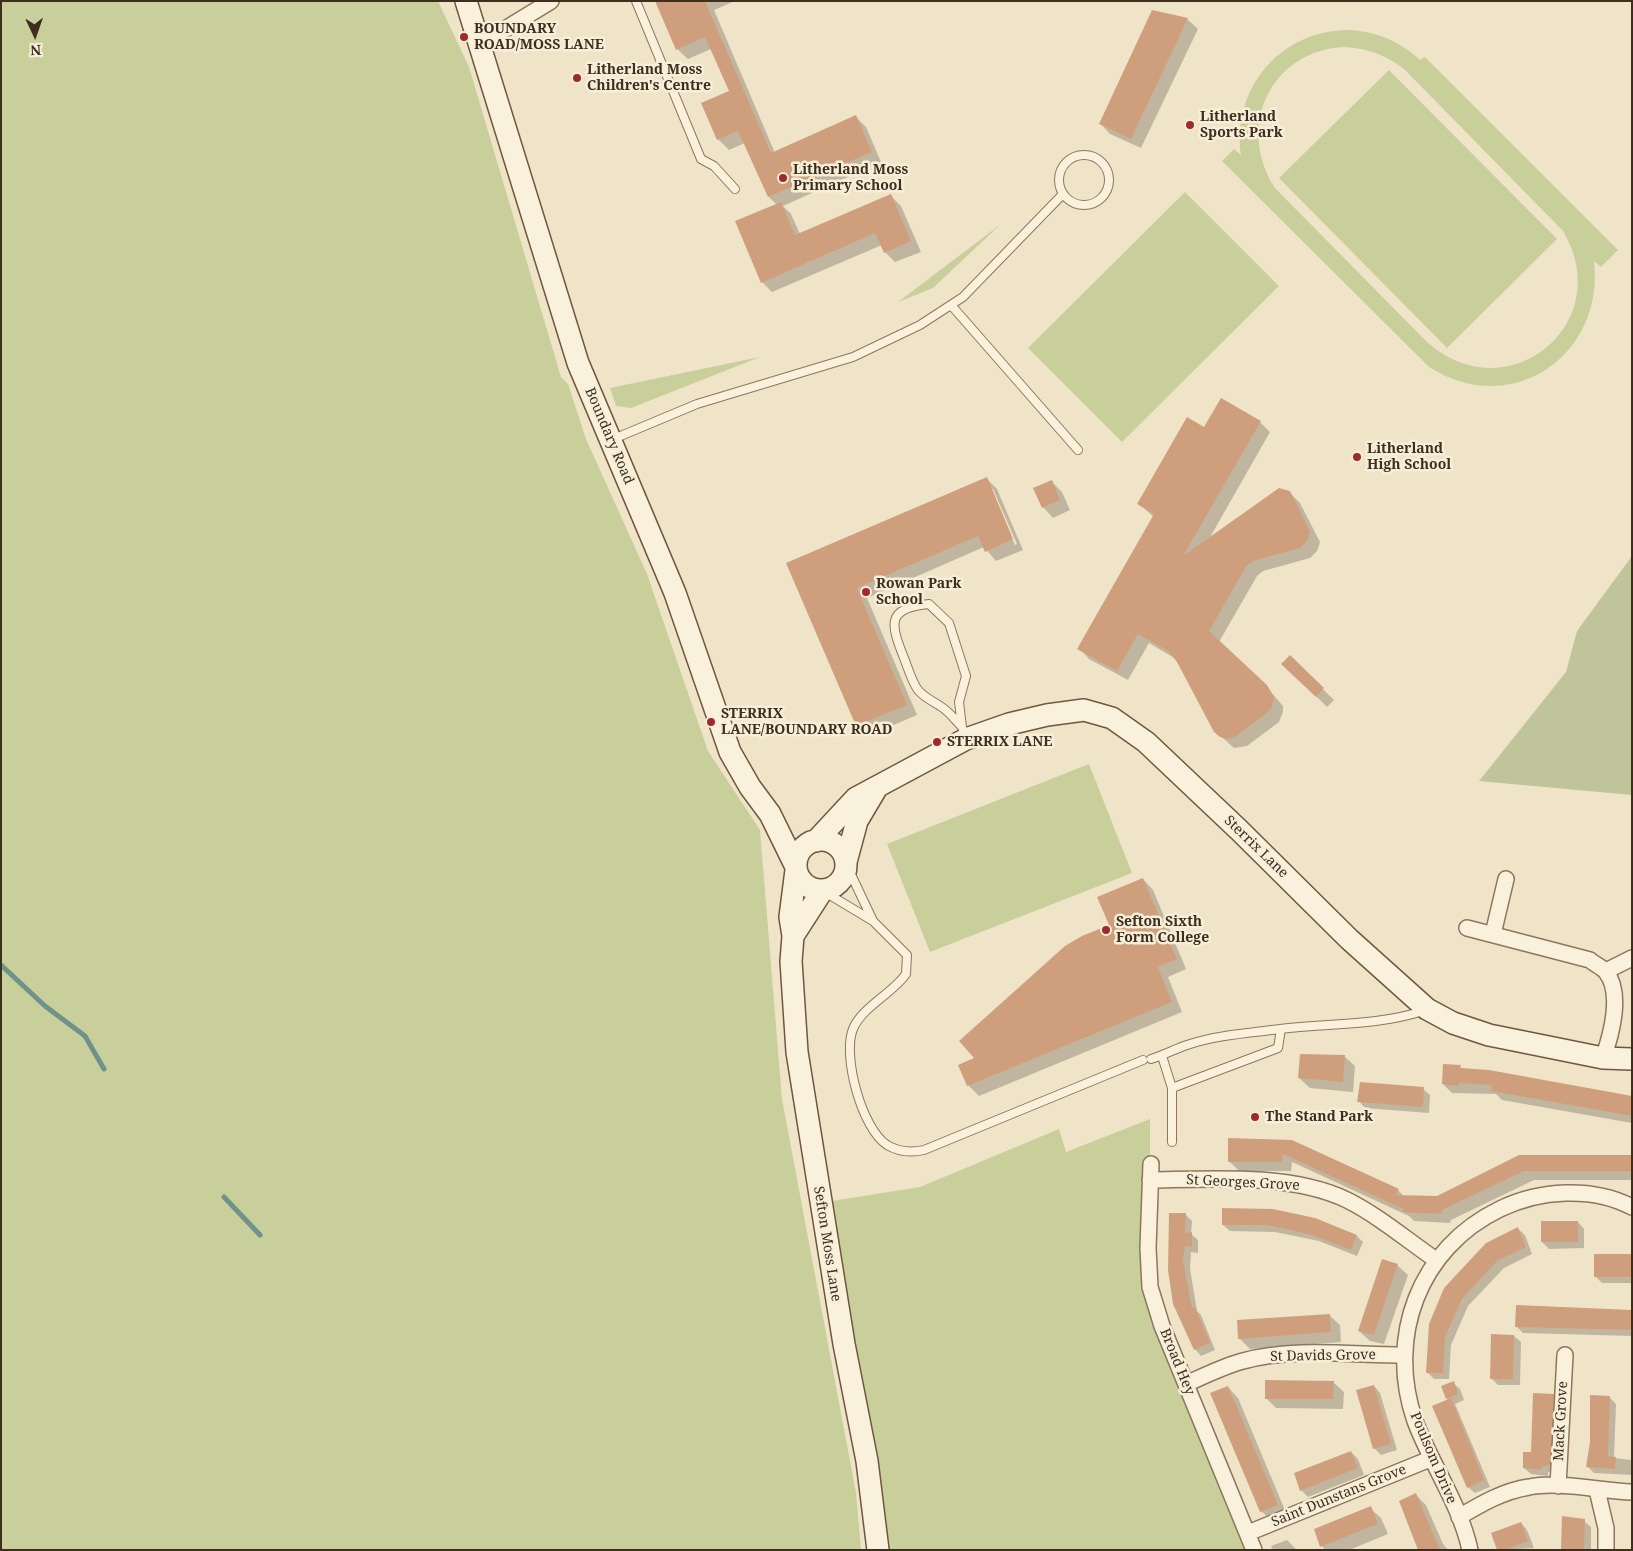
<!DOCTYPE html>
<style>
body{margin:0}
#map{position:relative;width:1633px;height:1551px;overflow:hidden;background:#f0e4c8;font-family:"Noto Serif",serif}
canvas{display:block}
.frame{position:absolute;inset:0;border:2px solid #3d2e20;pointer-events:none}
.north{position:absolute;left:10px;top:10px;width:50px;height:50px;-webkit-text-stroke:4px #f7eed8;paint-order:stroke;rotate:177deg;font-size:14px;font-weight:700;line-height:20px;text-align:center;color:#3d2e20}
.north::after{content:'';display:block;margin:auto;width:18px;height:22px;background:#3d2e20;clip-path:polygon(50% 0,100% 100%,50% 72%,0 100%)}
</style>
<div id="map">
<canvas width="1633" height="1551"></canvas>
<div class="frame"></div>
<div class="north">N</div>
</div>
<script>
const ctx = document.querySelector('canvas').getContext('2d');
ctx.lineJoin = 'round';
function fill(path, color) {
  ctx.fillStyle = color;
  ctx.fill(path, 'evenodd');
}
function stroke(path, color, width, dash) {
  ctx.strokeStyle = color;
  ctx.lineWidth = width;
  ctx.lineCap = dash ? 'butt' : 'round';
  ctx.setLineDash(dash || []);
  ctx.stroke(path);
}
function drawText(font, color, halo, rows, align = 'center') {
  ctx.font = font + ' "Noto Serif",serif';
  ctx.lineWidth = 5;
  ctx.setLineDash([]);
  ctx.textBaseline = 'middle';
  ctx.strokeStyle = halo;
  ctx.fillStyle = color;
  for (const [text, x, y, turn = 0] of rows) {
    ctx.save();
    ctx.translate(x, y);
    ctx.rotate((+turn || 0) * Math.PI / 180);
    ctx.textAlign = isNaN(turn) ? turn : align;
    if (halo) ctx.strokeText(text, 0, 0);
    ctx.fillText(text, 0, 0);
    ctx.restore();
  }
}
const green = new Path2D(`
 M1 1H438L469 67 561 377 568 384 586 439 647 574 708 751 760 830 782 1099 856 1493 861 1550H1Z
 M1344 30C1373 30 1399 40 1420 60L1425 57 1618 250 1601 267 1594 261C1605 355 1512 420 1429 367L1222 161 1234 149 1241 155C1232 90 1278 33 1344 30ZM1344 47C1367 48 1387 55 1405 70L1563 231C1619 325 1504 416 1424 339L1275 188C1236 127 1270 51 1344 47Z
 M1389 70 1557 239 1447 348 1279 178Z
 M1185 192 1279 286 1122 442 1028 348Z
 M1001 224 933 288 898 302Z
 M760 357 631 408 616 406 610 388Z
 M1089 764 1132 873 930 952 887 844Z
 M1150 1119V1287L1254 1550H871L865 1491 813 1204 920 1187 1059 1129 1066 1152Z`);
const cemetery = new Path2D(`
 M1632 556V795L1479 781 1566 672 1577 631Z`);
const shadow = new Path2D(`
 M656 1H735L714 10 775 153 856 117 866 127 881 162 783 206 791 214 800 234 890 195 901 206 921 252 895 262 885 252 882 245 772 292 762 282 777 205 769 197 745 143 729 150 718 139 730 92 711 49 688 59 677 49Z
 M1187 19 1198 29 1141 148 1110 134 1100 123Z
 M1260 422 1270 432 1209 539 1289 492 1300 503 1320 542 1317 551 1310 558 1263 571 1257 576 1219 642 1266 686 1283 706V712L1279 722 1247 746 1234 748 1215 731 1176 659 1149 643 1128 680 1089 659 1079 648 1154 517 1139 504 1205 429Z
 M986 478 997 489 1023 550 996 561 984 547 867 598 917 715 868 736 857 726 788 564ZM990 489H993L1017 544 1015 545Z
 M1052 482 1062 492 1070 510 1053 518 1043 507Z
 M1290 657 1334 700 1327 707 1283 664Z
 M1143 879 1153 890 1186 969 1168 977 1182 1012 979 1096 968 1085 960 1065 976 1059 1110 925Z
 M1344 1056 1355 1066 1353 1092 1310 1088 1299 1078Z
 M1444 1065 1632 1097V1123L1502 1100 1496 1094 1452 1093 1443 1084Z
 M1423 1089 1430 1095 1429 1113 1365 1108 1359 1101Z
 M1291 1141 1398 1190 1405 1197H1437L1520 1156H1632V1180H1534L1451 1220 1450 1223 1414 1221 1409 1216 1292 1162 1291 1171H1239L1229 1161Z
 M1224 1209 1357 1236 1363 1242 1357 1256 1319 1241 1275 1232 1230 1231 1223 1225Z
 M1185 1214 1192 1221 1191 1234 1198 1240V1253L1191 1252 1190 1269 1197 1311 1201 1315 1215 1350 1201 1356 1195 1349 1174 1303Z
 M1578 1222 1584 1229V1248L1549 1249 1542 1242Z
 M1518 1229 1525 1235 1532 1254 1504 1268 1468 1306 1451 1345 1449 1379H1434L1427 1372 1430 1325Z
 M1632 1256V1283H1602L1595 1276Z
 M1397 1265 1408 1275 1384 1344 1370 1341 1359 1331Z
 M1632 1311V1336L1523 1333 1516 1326Z
 M1329 1315 1340 1325 1341 1342 1250 1349 1239 1338Z
 M1514 1336 1521 1342 1520 1385H1498L1492 1379Z
 M1333 1382 1344 1392 1343 1409 1276 1408 1266 1398Z
 M1453 1383 1460 1389 1464 1400 1455 1404 1490 1487 1475 1493 1468 1487 1447 1398Z
 M1374 1386 1380 1393 1397 1450 1381 1455 1374 1448Z
 M1228 1387 1238 1398 1287 1515 1272 1521 1261 1511Z
 M1553 1395 1560 1402 1556 1472H1548V1476L1531 1474 1524 1468 1532 1453Z
 M1609 1397 1616 1404 1614 1458 1632 1460V1475L1594 1473 1588 1467Z
 M1351 1452 1358 1459 1364 1475 1308 1497 1301 1490Z
 M1416 1495 1426 1505 1443 1544 1448 1550H1420Z
 M1370 1508 1381 1518 1388 1534 1349 1550H1325L1322 1546Z
 M1584 1521 1591 1527V1550H1562Z
 M1521 1523 1527 1530 1534 1548 1499 1550Z
 M1287 1540 1297 1550H1273L1271 1546Z`);
const stream = new Path2D(`
 M1 965 45 1006 85 1036 104 1069
 M224 1197 260 1235`);
const building = new Path2D(`
 M655 1H705L771 153 856 115 872 152 768 197 738 131 717 140 701 103 729 91 705 37 676 50Z
 M1152 10 1188 18 1131 139 1099 124Z
 M891 194 911 241 884 253 875 233 761 283 735 221 781 202 795 235Z
 M1221 398 1261 421 1183 556 1279 488 1290 491 1310 531 1307 541 1300 548 1253 561 1247 565 1209 631 1267 685 1274 697 1272 707 1268 712 1236 736 1228 739 1220 737 1214 732 1177 662 1168 651 1138 634 1117 671 1077 649 1154 514 1137 504 1187 417 1204 427Z
 M987 477 1013 539 985 552 978 536 857 588 907 705 856 726 786 563Z
 M1052 480 1060 500 1042 508 1033 488Z
 M1290 655 1324 688 1316 697 1281 664Z
 M1143 878 1177 959 1158 967 1172 1002 967 1086 958 1065 974 1058 959 1041 1065 946 1082 936 1109 925 1097 897Z
 M1300 1054 1345 1055 1343 1082 1298 1078Z
 M1443 1064 1461 1065 1460 1068 1489 1070 1632 1096V1116L1491 1091 1492 1085 1459 1083V1086L1442 1084Z
 M1360 1082 1424 1087 1423 1107 1357 1102Z
 M1228 1138 1292 1140 1399 1189 1396 1195 1437 1196 1519 1155H1632V1171H1524L1442 1210 1441 1214 1415 1213 1403 1212V1209L1283 1154 1282 1162H1228Z
 M1222 1208 1273 1209 1315 1218 1357 1235 1351 1250 1312 1235 1267 1225H1222Z
 M1169 1213H1186L1185 1233 1192 1232V1247L1185 1246 1183 1261 1192 1308 1195 1307 1210 1343 1194 1350 1173 1304 1168 1270Z
 M1541 1221H1578V1242H1541Z
 M1518 1227 1526 1247 1497 1261 1462 1299 1445 1337 1443 1373H1426L1429 1324 1444 1288 1486 1243Z
 M1594 1254H1632V1277H1594Z
 M1382 1259 1398 1264 1374 1335 1358 1331Z
 M1516 1305 1632 1310V1330L1515 1327Z
 M1330 1314 1331 1332 1238 1339 1237 1320Z
 M1491 1334 1514 1335 1513 1379H1490Z
 M1265 1380 1334 1381 1333 1399H1265Z
 M1454 1381 1458 1394 1446 1399 1441 1386Z
 M1374 1385 1391 1444 1373 1449 1356 1390Z
 M1228 1386 1278 1505 1260 1512 1210 1393Z
 M1533 1393 1554 1394 1550 1465 1542 1466 1541 1470 1523 1468V1452H1531Z
 M1590 1395 1610 1396 1608 1456 1616 1457 1615 1469 1586 1467 1590 1442Z
 M1451 1398 1484 1480 1467 1488 1432 1406Z
 M1351 1451 1358 1468 1300 1491 1294 1473Z
 M1416 1493 1440 1550H1418L1399 1501Z
 M1371 1506 1378 1524 1320 1547 1314 1529Z
 M1562 1516 1585 1519 1584 1550H1561Z
 M1521 1522 1528 1541 1506 1550H1497L1491 1533Z`);
const lane = new Path2D(`
 M636 1 701 159 714 166 735 189
 M1059 180a25 25 0 1 1 50 0a25 25 0 1 1-50 0Z
 M951 305 1078 450
 M611 440 697 404 853 357 920 325 963 297 1063 194
 M962 727C955 720 949 711 940 706 931 700 925 698 918 690 912 682 908 668 904 658 891 625 885 608 929 604L949 623 966 676 959 702 962 727 966 737
 M847 866 873 921
 M823 891 873 921 907 955 906 974C893 993 861 1008 853 1029 842 1056 862 1129 887 1145 899 1152 911 1153 924 1150L1143 1060
 M1162 1056 1172 1088 1278 1048 1281 1029
 M1151 1059C1164 1055 1175 1049 1187 1045 1216 1035 1250 1033 1280 1029 1329 1023 1376 1026 1423 1011
 M1172 1088V1142`);
const street = new Path2D(`
 M479 45 551 1
 M1467 928 1590 960C1594 964 1602 967 1606 972 1623 993 1611 1036 1603 1058
 M1493 934 1506 879
 M1606 971 1632 958
 M1151 1164 1148 1248 1150 1287 1162 1326 1254 1550
 M1150 1180C1211 1179 1291 1173 1347 1200 1379 1216 1407 1240 1436 1260
 M1186 1384C1204 1376 1224 1366 1243 1361 1292 1347 1353 1355 1404 1355
 M1558 1486 1565 1355
 M1597 1490 1606 1528V1550
 M1459 1517C1481 1504 1503 1491 1529 1487 1560 1481 1600 1491 1632 1492
 M1248 1533 1430 1459
 M1470 1550C1460 1504 1431 1464 1415 1421 1386 1337 1419 1248 1500 1209 1539 1190 1592 1186 1632 1207`);
const secondary = new Path2D(`
 M466 1 578 363 675 593 730 752 750 787 770 814 796 867
 M796 865a25 25 0 1 1 50 0a25 25 0 1 1-50 0Z
 M816 841 856 798 966 739 1009 724 1047 715 1084 710 1112 718 1146 742 1239 830 1349 939 1427 1009 1453 1023 1489 1035 1603 1058 1632 1059
 M846 862 857 821 876 789
 M796 870 790 917 793 936 791 961 797 1052 844 1344 867 1461 878 1550
 M793 936 822 891`);
const markers = [
 [464,37,5,"#9e2a2b"],
 [577,78,5,"#9e2a2b"],
 [1190,125,5,"#9e2a2b"],
 [783,178,5,"#9e2a2b"],
 [1357,457,5,"#9e2a2b"],
 [866,592,5,"#9e2a2b"],
 [711,722,5,"#9e2a2b"],
 [937,742,5,"#9e2a2b"],
 [1106,930,5,"#9e2a2b"],
 [1255,1117,5,"#9e2a2b"]
];
const poiNames = [
 ["BOUNDARY",474,29],
 ["ROAD/MOSS LANE",474,45],
 ["Litherland Moss",587,70],
 ["Children's Centre",587,86],
 ["Litherland",1200,117],
 ["Sports Park",1200,133],
 ["Litherland Moss",793,170],
 ["Primary School",793,186],
 ["Litherland",1367,449],
 ["High School",1367,465],
 ["Rowan Park",876,584],
 ["School",876,600],
 ["STERRIX",721,714],
 ["LANE/BOUNDARY ROAD",721,730],
 ["STERRIX LANE",947,742],
 ["Sefton Sixth",1116,922],
 ["Form College",1116,938],
 ["The Stand Park",1265,1117]
];
const streetNames = [
 ["Boundary Road",609,436,67],
 ["Sterrix Lane",1256,847,44],
 ["St Georges Grove",1243,1183,3],
 ["Sefton Moss Lane",827,1244,81],
 ["St Davids Grove",1323,1356,-1],
 ["Broad Hey",1177,1362,68],
 ["Mack Grove",1561,1421,-87],
 ["Poulsom Drive",1433,1458,67],
 ["Saint Dunstans Grove",1339,1496,-22]
];
fill(green, '#c9cf9b');
fill(cemetery, '#bfc49a');
fill(shadow, '#0003');
stroke(stream, '#6f938a', 5);
fill(building, '#cf9f7d');
stroke(lane, '#8d765c', 10);
stroke(street, '#8d765c', 18);
stroke(secondary, '#6f573f', 24);
stroke(lane, '#faf1dc', 8);
stroke(street, '#faf1dc', 15);
stroke(secondary, '#faf1dc', 21);
for (const [x, y, r, color] of markers) {
  const dot = new Path2D();
  dot.arc(x, y, r, 0, 2 * Math.PI);
  ctx.fillStyle = color;
  ctx.fill(dot);
  stroke(dot, '#f7eed8', 2);
}
drawText('bold 14px', '#3d2e20', '#f7eed8', poiNames, 'left');
drawText('14px', '#3d2e20', '#f7eed8', streetNames);
</script>
